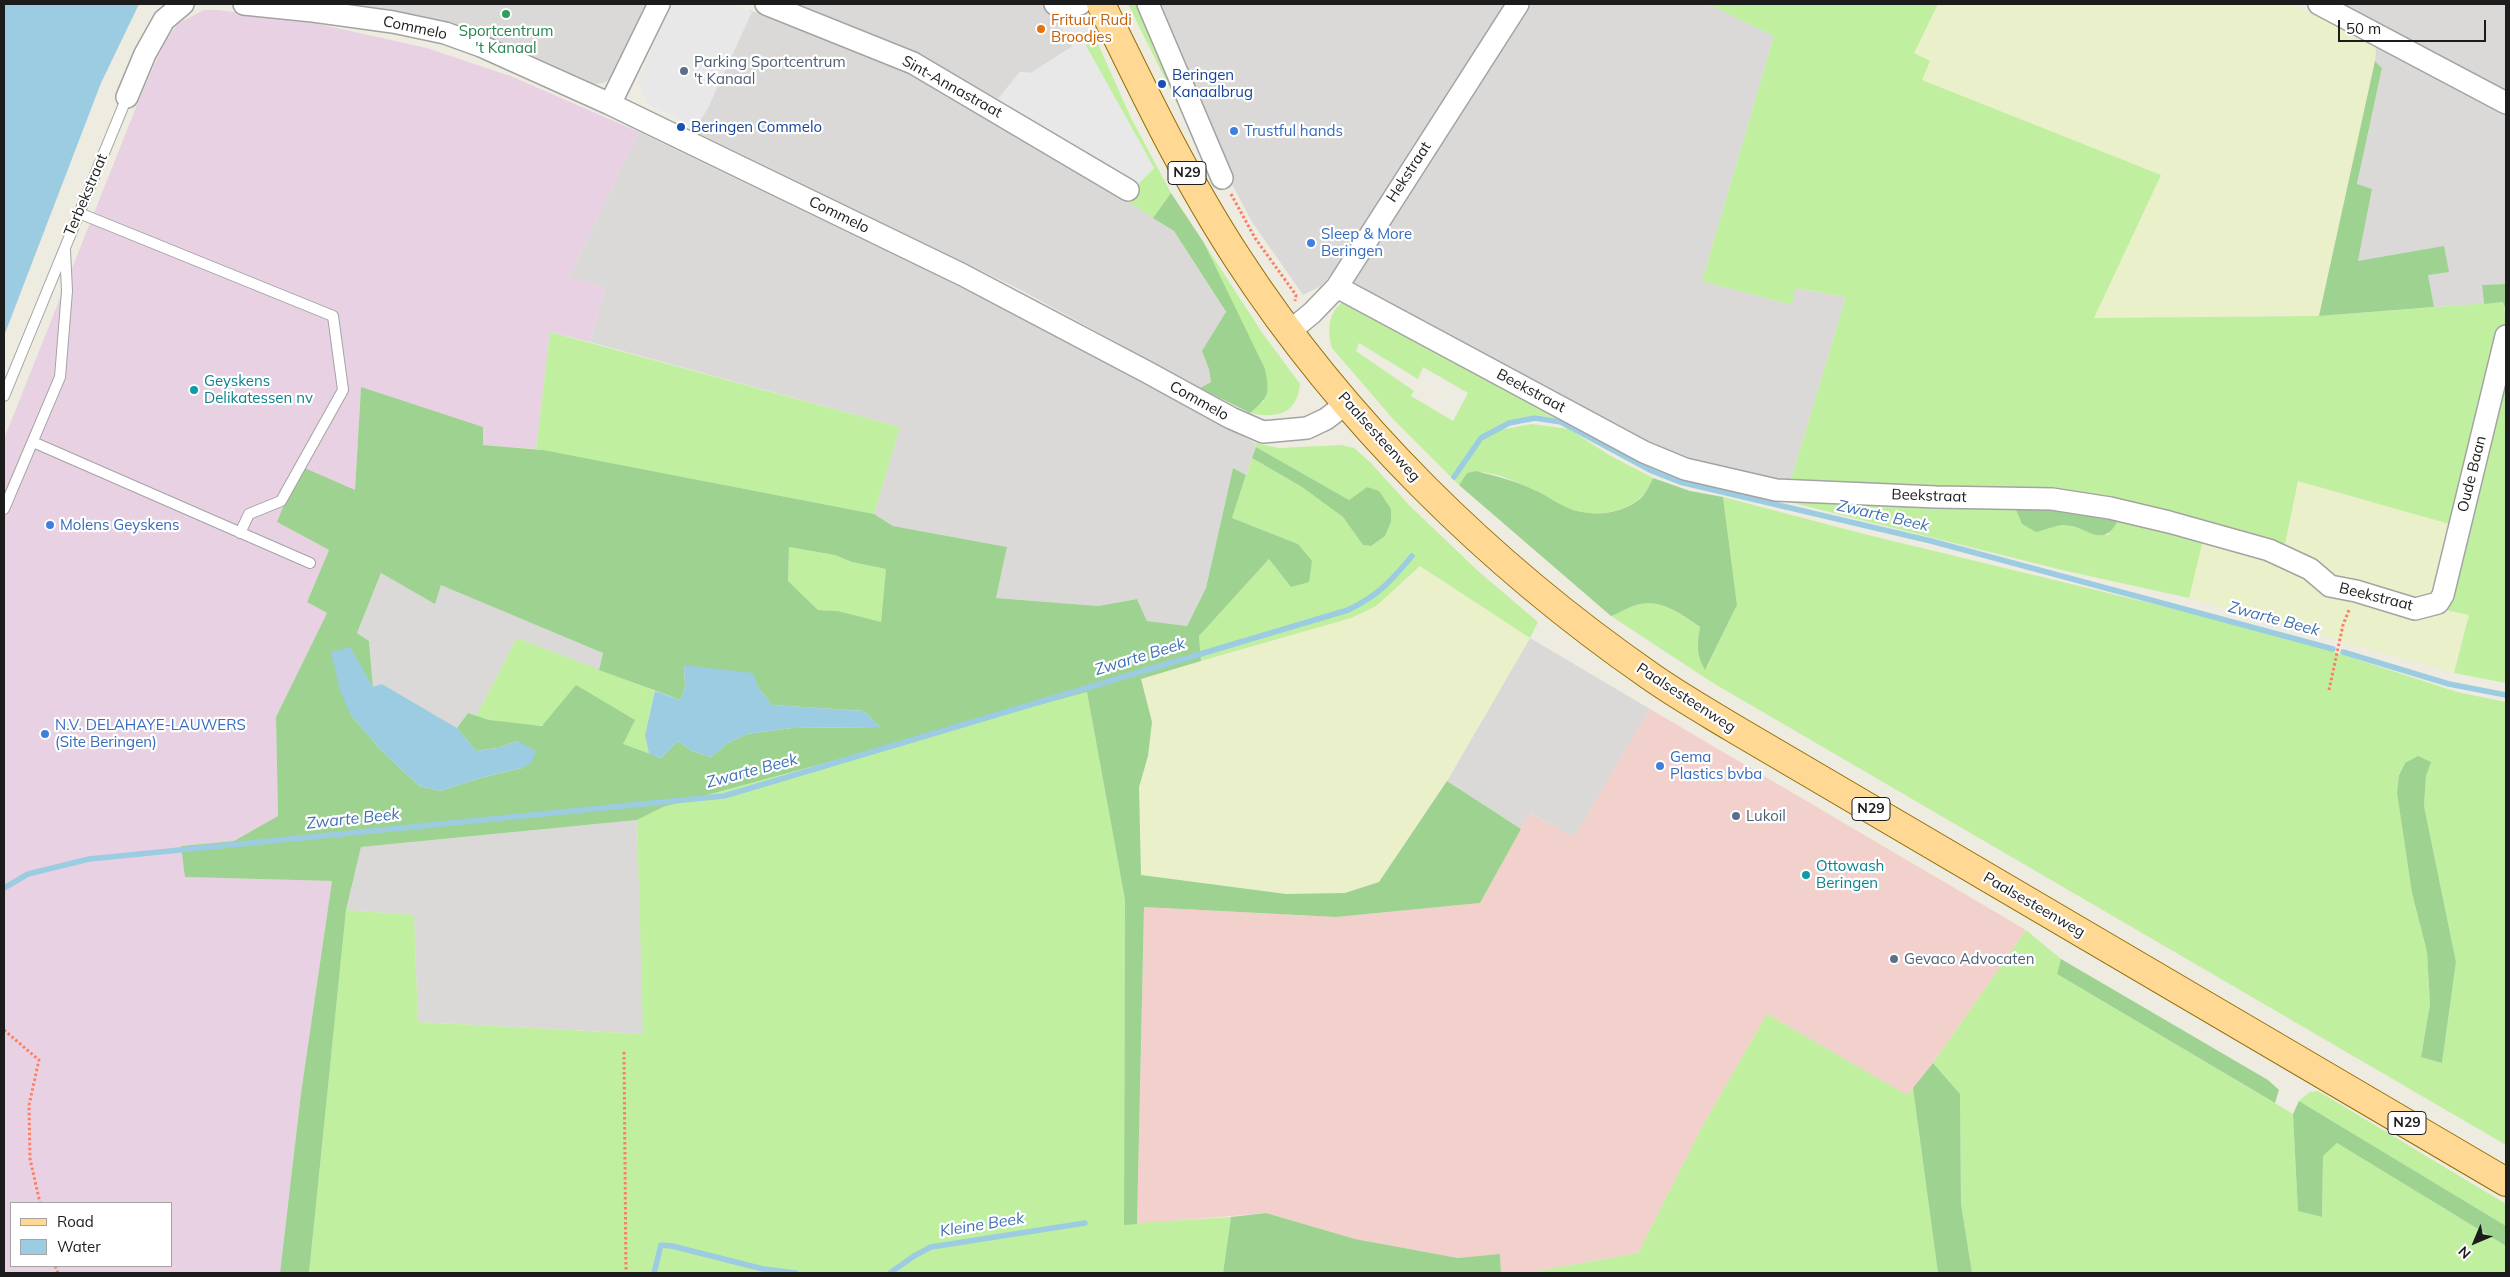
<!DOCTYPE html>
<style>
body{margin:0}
#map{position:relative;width:2510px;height:1277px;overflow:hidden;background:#eeebe0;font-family:Mulish,sans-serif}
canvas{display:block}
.frame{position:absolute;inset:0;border:5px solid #1c1c1c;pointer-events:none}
.legend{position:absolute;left:10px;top:1202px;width:162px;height:65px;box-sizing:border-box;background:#fff;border:1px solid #a4a4a4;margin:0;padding:6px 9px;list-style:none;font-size:15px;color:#1c1c1c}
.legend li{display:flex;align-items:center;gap:10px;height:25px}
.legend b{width:25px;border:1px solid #a4a4a4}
.north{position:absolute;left:2450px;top:1217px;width:50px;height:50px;-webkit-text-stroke:4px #fff;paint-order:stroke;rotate:225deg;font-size:14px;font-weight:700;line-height:20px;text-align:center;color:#1c1c1c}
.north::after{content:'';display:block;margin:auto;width:18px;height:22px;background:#1c1c1c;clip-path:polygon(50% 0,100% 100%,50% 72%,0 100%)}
.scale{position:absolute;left:2338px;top:20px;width:148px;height:22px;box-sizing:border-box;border:2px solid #1c1c1c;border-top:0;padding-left:6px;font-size:15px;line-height:18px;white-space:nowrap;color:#1c1c1c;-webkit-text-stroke:4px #fff;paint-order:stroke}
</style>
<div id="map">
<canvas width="2510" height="1277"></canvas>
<div class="frame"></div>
<ul class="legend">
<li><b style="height:6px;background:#ffd994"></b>Road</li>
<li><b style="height:14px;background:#9bcce1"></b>Water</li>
</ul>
<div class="north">N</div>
<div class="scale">50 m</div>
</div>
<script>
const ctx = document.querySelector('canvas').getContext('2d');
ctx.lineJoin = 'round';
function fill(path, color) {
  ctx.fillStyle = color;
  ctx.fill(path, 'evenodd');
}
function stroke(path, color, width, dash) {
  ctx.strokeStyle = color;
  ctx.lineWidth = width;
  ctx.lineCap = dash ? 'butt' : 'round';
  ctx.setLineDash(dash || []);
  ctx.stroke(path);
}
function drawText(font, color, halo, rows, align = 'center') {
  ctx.font = font + ' Mulish,sans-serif';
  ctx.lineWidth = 4.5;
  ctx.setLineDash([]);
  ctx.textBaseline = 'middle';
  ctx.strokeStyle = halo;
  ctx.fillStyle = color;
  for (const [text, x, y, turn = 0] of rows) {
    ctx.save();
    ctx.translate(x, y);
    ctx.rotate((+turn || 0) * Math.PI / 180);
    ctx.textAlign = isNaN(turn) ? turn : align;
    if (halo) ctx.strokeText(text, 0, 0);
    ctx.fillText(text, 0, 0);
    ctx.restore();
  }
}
const residential = new Path2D(`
 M340 4H647L614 75 604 83 595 84 505 43 466 29 426 18Z
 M794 4H1048L1073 46 1031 73 1020 72 998 99 900 45Z
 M1152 4H1505L1345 258 1321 286 1303 295 1252 222 1219 160Z
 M1532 4H1708L1774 36 1702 281 1792 305 1794 288 1846 297 1790 483 1688 458 1649 445 1352 285Z
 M2335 4H2506V94Z
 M749 10 909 72 1124 199 1174 231 1226 313 1203 351 1210 369 1211 382 1200 388 1017 288 690 129Z
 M2376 45 2506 113V284L2482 285 2484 304 2434 307 2428 275 2358 261 2372 189 2357 185 2382 68 2375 61Z
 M639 132 942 278 1071 342 1255 443 1256 447 1246 475 1233 468 1206 588 1187 626 1147 621 1137 599 1098 606 996 598 1007 547 893 526 874 514 900 427 590 342 605 288 569 277Z
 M381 573 435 603 441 584 603 653 599 670 517 638 476 716 468 713 457 728 382 684 373 688 369 641 357 633Z
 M1530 638 1650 709 1574 838 1530 813 1521 829 1447 781Z
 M637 820 644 1034 418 1022 414 915 346 910 361 847Z`);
const commercial = new Path2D(`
 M1650 709 2026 930 1933 1063 1907 1096 1767 1014 1702 1127 1638 1253 1525 1273H1501L1500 1255 1458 1258 1355 1239 1266 1213 1137 1224 1144 907 1336 917 1480 903 1529 813 1574 837Z`);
const industrial = new Path2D(`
 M204 10H218L305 21 427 48 513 77 639 132 569 277 605 288 590 342 550 332 536 449 482 445 361 387 355 490 277 522 329 550 307 602 327 613 276 717 278 816 234 841 181 846 186 877 332 881 301 1093 280 1273H4V439L139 100 161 50 170 34 179 23ZM11 1203H171V1266H11Z`);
const farmland = new Path2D(`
 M1938 4H2291L2376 45 2375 61 2319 316 2093 318 2161 175 1922 80 1914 53Z
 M2298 481 2453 525 2437 608 2469 615 2454 673 2189 598 2203 540 2284 549Z
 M1420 566 1530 638 1447 781 1379 882 1345 893 1286 894 1141 876 1139 787 1148 756 1152 723 1141 679 1285 638 1397 588Z`);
const grass = new Path2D(`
 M1128 4H1140L1186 106 1180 109Z
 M1708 4H1938L1914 53 1930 61 1922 80 2161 175 2094 318 2319 316 2504 302 2506 326 2453 525 2298 481 2284 549 2215 528 1790 483 1846 297 1795 288 1792 305 1702 281 1774 36Z
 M1095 37 1131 118 1171 193 1153 218 1124 199 1154 168 1085 44Z
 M1204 243 1261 331 1300 384C1297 414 1277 419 1250 413L1264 401 1230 300Z
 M1345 301 1682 473 2015 507 2098 535H2108L2119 518 2203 540 2189 598 2062 570 1657 469 1566 420 1536 415 1501 423 1504 429 1532 424 1569 429 1609 455 1653 478C1650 484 1646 493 1641 497 1623 514 1592 517 1569 509 1537 497 1503 466 1467 473L1459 485 1393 419 1332 348C1327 331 1328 310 1345 301ZM1359 343 1418 379 1423 367 1468 393 1453 421 1411 396 1414 391 1356 351Z
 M550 332 900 427 874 514 536 449Z
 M2499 381H2506V683L2454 673 2469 615 2437 608Z
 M1255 443 1279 448 1341 445 1354 448 1370 462 1410 506 1478 571 1538 622 1530 638 1420 566 1376 606 1351 618 1201 661 1199 636 1269 559 1291 587 1298 544 1232 518 1252 458 1302 487 1343 517 1363 545 1371 546 1385 536 1391 522 1367 487 1349 500 1256 447Z
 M1723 497 1868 535 2282 635 2457 692 2506 702V1145L1713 683 1611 616C1620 613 1631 606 1640 604 1664 600 1682 615 1700 628 1697 644 1695 655 1706 669L1737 605ZM2430 762 2426 776 2424 806 2456 962 2442 1063 2421 1056 2430 1004 2427 952 2412 893 2397 793 2399 774 2405 763Z
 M789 547 835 555 852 562 886 569 881 622 838 611 818 610 788 581Z
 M517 638 655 691 645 735 649 754 622 744 635 720C583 723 527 732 476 716Z
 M1087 692 1125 900 1124 1224 1231 1217 1223 1273H309L346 910 414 915 418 1022 643 1034 637 820 663 807Z
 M2026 930 2061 959 2057 974 2293 1114 2298 1211 2322 1217 2323 1156 2337 1143 2506 1246V1273H1972L1961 1204 1960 1094 1933 1063Z
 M1767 1014 1907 1095 1913 1088 1938 1273H1525L1638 1253 1702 1127Z
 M2318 1091 2506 1204V1226L2299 1101 2310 1092Z`);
const forest = new Path2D(`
 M2375 61 2382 68 2357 184 2372 189 2358 261 2444 246 2449 272 2428 275 2434 307 2319 316Z
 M1171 193 1204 243 1265 369C1270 394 1269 397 1250 413L1200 388 1211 382 1209 369 1202 351 1226 312 1174 231 1153 218Z
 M2506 284V310L2503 302 2484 304 2482 285Z
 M361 387 483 427V445L543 450 874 514 893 526 1007 547 996 598 1098 606 1137 599 1147 621 1187 626 1206 588 1233 468 1246 475 1232 518 1298 544 1312 561 1309 582 1291 587 1269 559 1199 636 1201 661 1141 679 1152 722 1148 756 1139 787 1141 875 1286 894 1345 893 1379 882 1447 781 1521 829 1480 903 1336 917 1144 907 1137 1224 1124 1225 1125 900 1087 692 663 807 637 820 361 847 346 910 309 1273H280L301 1093 332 881 185 877 181 846 234 841 278 816 276 717 327 613 307 602 329 550 277 522 300 466 355 490ZM789 547 835 555 852 562 886 569 881 622 838 611 818 610 788 581ZM381 573 435 604 441 585 603 653 599 670 681 700 685 687 684 666 758 687 772 705 864 711 880 727 792 728 747 734 728 743 711 757 692 751 678 741 661 758 623 744 635 720 576 685 542 726 489 720 468 713 457 728 476 751 497 748 518 741 522 768 484 777 440 791 419 786 381 750 350 714V648L373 688 369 641 357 633Z
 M1256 447 1349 500 1367 487 1379 491 1391 509V522L1385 536 1371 546 1363 545 1343 517 1302 487 1252 458Z
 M1476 471C1495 476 1516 481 1534 490 1546 495 1556 503 1568 508 1591 518 1623 514 1641 498 1646 493 1650 484 1653 478L1690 491 1723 497 1737 605 1705 670C1696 654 1697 645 1700 627 1682 615 1664 600 1640 604 1630 606 1620 613 1611 616L1459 485 1467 473Z
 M2015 507 2060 509 2119 518C2103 553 2087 524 2062 525 2054 526 2044 530 2036 532L2022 524Z
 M2418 756 2431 762 2426 776 2424 806 2456 962 2442 1063 2421 1057 2430 1004 2427 952 2412 893 2397 793 2399 775 2405 763Z
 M2061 959 2268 1080 2279 1090 2275 1103 2057 974Z
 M1933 1063 1960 1094 1961 1204 1972 1273H1938L1913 1088Z
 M2299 1101 2506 1226V1246L2337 1143 2323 1156 2322 1217 2298 1211 2293 1114Z
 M1266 1213 1355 1239 1458 1258 1500 1254 1501 1273H1223L1231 1217Z`);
const parking = new Path2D(`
 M671 4H731L752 12 708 108 696 128 648 104 638 81Z
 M1082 17 1095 37 1085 44 1154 168 1138 184 998 99 1020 72 1031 73 1073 46 1061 28Z`);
const water = new Path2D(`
 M4 4H139L101 83 4 336Z
 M350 647 373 687 382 684 457 728 476 751 497 748 518 741 536 751 532 763 522 768 484 777 440 791 419 786 381 750 350 714 340 690 331 652Z
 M684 665 753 673 758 687 772 705 864 711 880 727 792 728 747 734 728 743 711 757 692 751 678 741 661 758 649 754 645 735 655 691 681 700 685 687Z`);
const stream = new Path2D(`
 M1454 477 1481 438 1509 423 1535 418 1561 422 1652 471 1680 482 1931 541 2333 649
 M2343 652 2449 684 2506 695
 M4 888 28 874 89 859 724 796 1348 610C1379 595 1390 582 1412 556
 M654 1273 661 1245 672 1246 763 1269 796 1273
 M890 1273 914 1256 931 1247 1085 1223`);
const path = new Path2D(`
 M1231 194 1255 238 1296 295 1295 301
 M2329 690 2343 625 2349 610
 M4 1030 39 1060 29 1105 30 1159 40 1203
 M624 1052 626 1273
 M55 1266 58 1273`);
const lane = new Path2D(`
 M79 213 333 316 343 390 281 501 249 514 240 533
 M4 396 127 97
 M33 442 310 563
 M4 509 60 377 67 291 65 250`);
const street = new Path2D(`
 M244 4 313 11
 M308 4 313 11 393 22 445 33 481 46 610 104 963 275 1147 372 1231 418 1263 432 1307 428 1326 419 1347 403
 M766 4 913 63 1128 190
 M1055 4 1063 9 1080 4
 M1148 4 1222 178
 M2319 4 2506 103
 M127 97 145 54 164 20 183 4
 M610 104 659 4
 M1337 287 1644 452 1685 469 1776 490 1936 497 2052 499 2110 508 2169 522 2269 550 2310 569 2330 586 2356 591 2415 609 2438 603 2443 595 2506 336
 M1290 331 1312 313 1337 287 1518 4`);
const primary = new Path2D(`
 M1101 4C1143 90 1185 178 1238 259 1344 422 1490 565 1650 676 1677 695 1705 711 1733 728L2506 1182`);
const markers = [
 [506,14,5,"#2e9e5b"],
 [1041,29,5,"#e8710a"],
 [684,71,5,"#5c6f8a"],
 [1162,84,5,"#1a4fb4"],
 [681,127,5,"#1a4fb4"],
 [1234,131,5,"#3f7fe0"],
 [1311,243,5,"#3f7fe0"],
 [194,390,5,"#0f9aa8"],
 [50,525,5,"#3f7fe0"],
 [45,734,5,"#3f7fe0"],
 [1660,766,5,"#3f7fe0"],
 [1736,816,5,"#5c6f8a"],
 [1806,875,5,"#0f9aa8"],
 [1894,959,5,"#5c6f8a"]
];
const shields = [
 [1187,173,38],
 [1871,809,38],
 [2407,1123,38]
];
const shieldNames = [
 ["N29",1187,173],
 ["N29",1871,809],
 ["N29",2407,1123]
];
const foodNames = [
 ["Frituur Rudi",1051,20],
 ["Broodjes",1051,37]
];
const streetNames = [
 ["Commelo",415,28,12],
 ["Sint-Annastraat",952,87,29],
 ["Hekstraat",1409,172,-57],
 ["Terbekstraat",86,195,-67],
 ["Commelo",839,215,26],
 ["Beekstraat",1531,391,28],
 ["Commelo",1199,401,29],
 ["Paalsesteenweg",1379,437,48],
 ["Oude Baan",2472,474,-76],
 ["Beekstraat",1929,496,2],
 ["Beekstraat",2376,597,14],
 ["Paalsesteenweg",1686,698,33],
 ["Paalsesteenweg",2034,905,30]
];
const leisureNames = [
 ["Sportcentrum",506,31],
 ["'t Kanaal",506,48]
];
const serviceNames = [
 ["Parking Sportcentrum",694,62],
 ["'t Kanaal",694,79],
 ["Lukoil",1746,816],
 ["Gevaco Advocaten",1904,959]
];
const transitNames = [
 ["Beringen",1172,75],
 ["Kanaalbrug",1172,92],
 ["Beringen Commelo",691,127]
];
const shopNames = [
 ["Trustful hands",1244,131],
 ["Sleep & More",1321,234],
 ["Beringen",1321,251],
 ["Molens Geyskens",60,525],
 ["N.V. DELAHAYE-LAUWERS",55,725],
 ["(Site Beringen)",55,742],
 ["Gema",1670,757],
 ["Plastics bvba",1670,774]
];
const cultureNames = [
 ["Geyskens",204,381],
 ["Delikatessen nv",204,398],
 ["Ottowash",1816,866],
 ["Beringen",1816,883]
];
const waterNames = [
 ["Zwarte Beek",1883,516,13],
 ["Zwarte Beek",2274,619,15],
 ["Zwarte Beek",1140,657,-17],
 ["Zwarte Beek",752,771,-15],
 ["Zwarte Beek",353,819,-6],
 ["Kleine Beek",982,1225,-9]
];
fill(residential, '#dad9d8');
fill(commercial, '#f2d1cd');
fill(industrial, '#e8d1e2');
fill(farmland, '#eaf0c9');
fill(grass, '#c0efa0');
fill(forest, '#9ed290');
fill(parking, '#e8e8e8');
fill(water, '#9bcce1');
stroke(stream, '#9bcce1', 5.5);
stroke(lane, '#a3a3a3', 12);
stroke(street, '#a3a3a3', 24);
stroke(primary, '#936e00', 30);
stroke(path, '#ff7d60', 3, [2.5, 2.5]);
stroke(lane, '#fff', 10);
stroke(street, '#fff', 21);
stroke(primary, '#ffd994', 28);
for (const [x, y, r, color] of markers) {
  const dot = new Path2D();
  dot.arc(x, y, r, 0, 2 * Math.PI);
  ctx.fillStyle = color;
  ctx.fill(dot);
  stroke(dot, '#fff', 2);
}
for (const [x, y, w] of shields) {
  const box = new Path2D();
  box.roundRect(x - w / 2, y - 11.5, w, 23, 4);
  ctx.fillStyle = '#fff';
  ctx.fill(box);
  stroke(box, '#1c1c1c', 1);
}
drawText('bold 14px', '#1c1c1c', null, shieldNames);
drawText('15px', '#c56008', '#fff', foodNames, 'left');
drawText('15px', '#1c1c1c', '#fff', streetNames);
drawText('15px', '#27864d', '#fff', leisureNames);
drawText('15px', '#4e5e75', '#fff', serviceNames, 'left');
drawText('15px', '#164399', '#fff', transitNames, 'left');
drawText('15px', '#366cbe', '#fff', shopNames, 'left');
drawText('15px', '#0d838f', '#fff', cultureNames, 'left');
drawText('italic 16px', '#4071b4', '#fff', waterNames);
</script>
